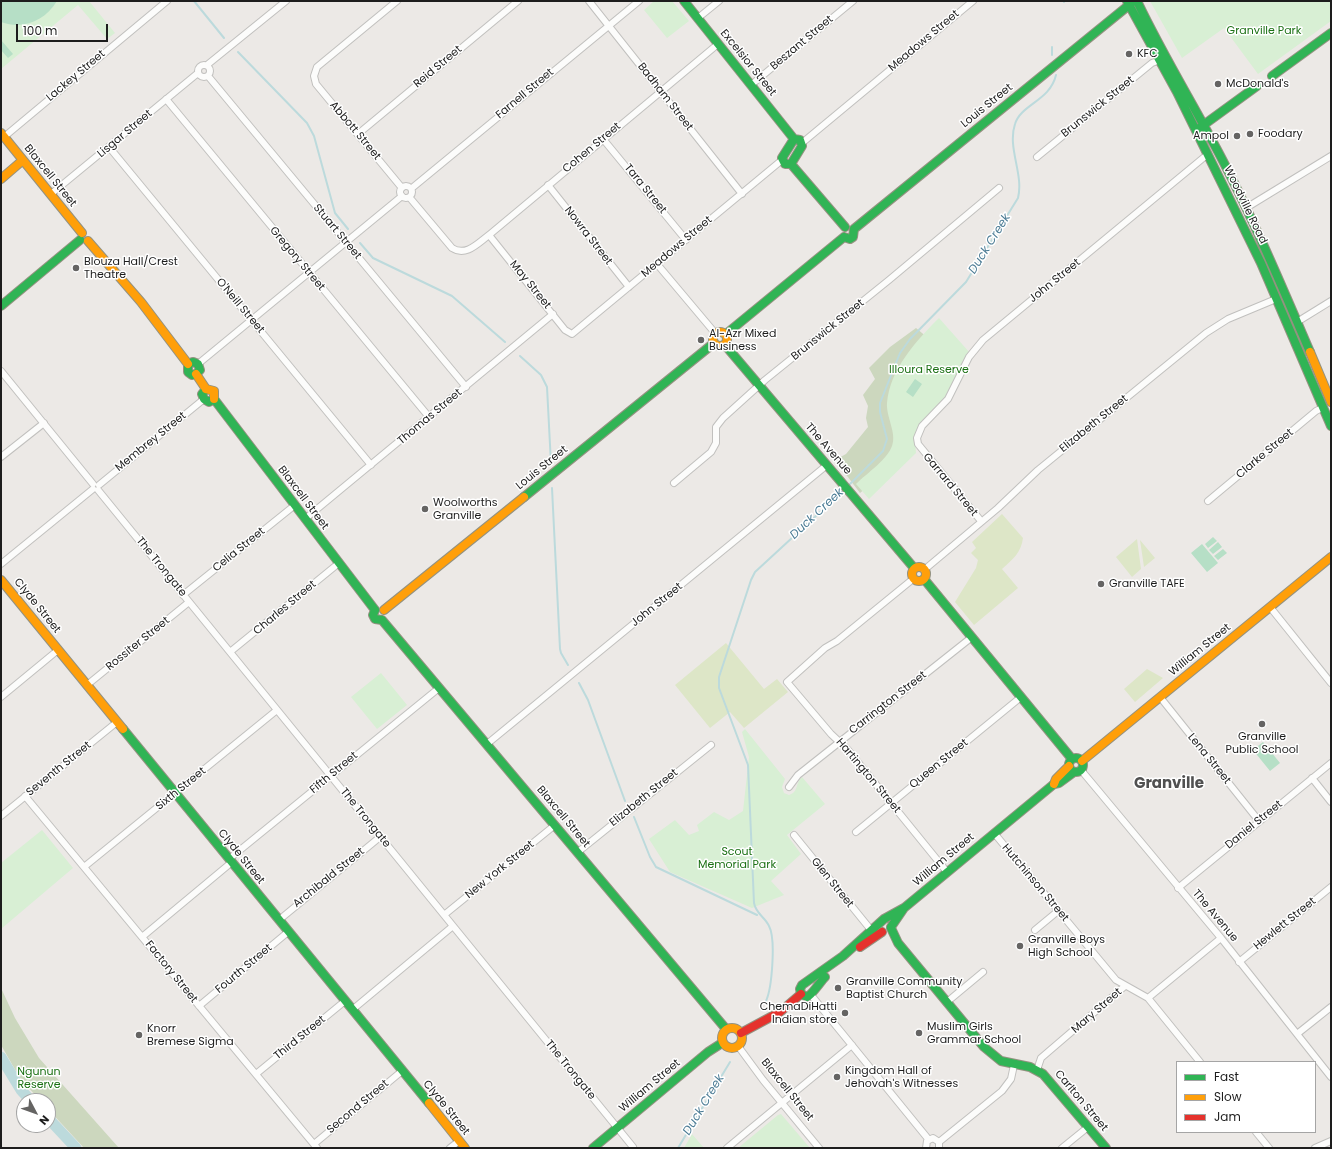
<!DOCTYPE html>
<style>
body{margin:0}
#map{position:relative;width:1332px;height:1149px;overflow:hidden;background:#ece9e6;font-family:Poppins,sans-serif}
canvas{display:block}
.frame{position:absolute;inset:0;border:2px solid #1d1d1d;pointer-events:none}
.legend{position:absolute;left:1176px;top:1061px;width:140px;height:72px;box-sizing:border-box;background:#fff;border:1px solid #a5a5a5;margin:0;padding:5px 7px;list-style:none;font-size:12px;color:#1d1d1d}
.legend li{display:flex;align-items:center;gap:8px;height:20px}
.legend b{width:20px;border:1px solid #a5a5a5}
.north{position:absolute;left:16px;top:1093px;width:40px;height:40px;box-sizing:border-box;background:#fff;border:1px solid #a5a5a5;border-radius:50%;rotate:131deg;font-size:11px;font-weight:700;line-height:16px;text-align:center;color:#1d1d1d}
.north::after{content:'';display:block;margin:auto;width:14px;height:18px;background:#656463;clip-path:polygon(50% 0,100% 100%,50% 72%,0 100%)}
.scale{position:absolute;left:16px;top:24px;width:92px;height:18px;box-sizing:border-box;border:2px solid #1d1d1d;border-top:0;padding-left:5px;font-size:12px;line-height:14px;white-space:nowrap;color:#1d1d1d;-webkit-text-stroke:3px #fff;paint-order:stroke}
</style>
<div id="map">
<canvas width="1332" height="1149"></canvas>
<div class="frame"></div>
<ul class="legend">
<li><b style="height:5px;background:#30b455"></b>Fast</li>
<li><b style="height:5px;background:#ff9f0a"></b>Slow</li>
<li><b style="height:5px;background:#e5322d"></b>Jam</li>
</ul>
<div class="north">N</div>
<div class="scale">100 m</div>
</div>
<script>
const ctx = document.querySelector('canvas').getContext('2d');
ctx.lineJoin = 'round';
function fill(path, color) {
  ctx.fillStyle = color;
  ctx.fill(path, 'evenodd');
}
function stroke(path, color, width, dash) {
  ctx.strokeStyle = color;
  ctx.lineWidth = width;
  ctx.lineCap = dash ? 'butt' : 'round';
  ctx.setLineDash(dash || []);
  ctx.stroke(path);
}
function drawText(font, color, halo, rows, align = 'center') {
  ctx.font = font + ' Poppins,sans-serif';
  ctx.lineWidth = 3;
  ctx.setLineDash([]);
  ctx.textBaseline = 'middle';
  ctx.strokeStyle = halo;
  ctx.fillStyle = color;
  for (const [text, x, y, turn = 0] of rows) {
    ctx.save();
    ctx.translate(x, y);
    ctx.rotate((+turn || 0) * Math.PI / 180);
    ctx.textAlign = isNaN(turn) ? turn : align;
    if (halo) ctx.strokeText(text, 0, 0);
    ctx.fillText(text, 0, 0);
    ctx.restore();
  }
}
const grass = new Path2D(`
 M1002 514 1023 538C1021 553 1013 559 1002 569L1018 588 974 625 955 602 976 568 978 560 971 553 976 548 972 542Z
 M1137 539 1141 569 1132 577 1116 557Z
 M1140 540 1155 558 1144 567Z
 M726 643 764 689 777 679 788 692 744 728 730 712 710 728 675 685Z
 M1147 669 1163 678 1135 702 1124 689Z`);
const forest = new Path2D(`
 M916 328 928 338 893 455 872 483 860 493 835 460 846 454 868 427 866 418 868 406 863 395 875 379 869 368 890 347Z
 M1 988 15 1018 39 1058 119 1148H84L48 1109V1101H41L21 1080 1 1045Z`);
const park = new Path2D(`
 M1 1H89L115 33 107 39 78 5 1 69Z
 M654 1H672L689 21 667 38 644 10Z
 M1150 1H1331V21L1258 74 1224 28 1182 58Z
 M939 318 970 353 945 400 915 440 916 453 869 499 856 484C867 473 887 460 892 446 897 433 886 417 887 403 890 369 916 341 939 318Z
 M381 673 407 705 377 729 351 697Z
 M745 729 785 779 782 787 784 793 789 795C799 792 795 783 802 777L825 804 787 835 801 854 771 881 784 895 752 908 670 872 649 839 675 820 689 835 699 831 697 825 714 812 729 820 743 811 749 757 742 732Z
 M42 830 73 868 1 929V863Z
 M781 1114 810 1148H738L778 1115Z
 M692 1134 704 1148H684Z`);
const pitch = new Path2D(`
 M1 1H57C45 21 23 30 1 22Z
 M1 40 13 54 8 58 1 50Z
 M915 379 922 384 913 397 906 392Z
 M1213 537 1217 541 1208 548 1205 544Z
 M1218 542 1222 547 1213 554 1209 550Z
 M1202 544 1218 563 1207 572 1191 553Z
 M1223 549 1227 553 1218 560 1214 556Z
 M1263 742 1280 763 1270 771 1253 750Z`);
const stream = new Path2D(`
 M194 1 224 38
 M1064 2V1
 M238 52 307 123 314 136 335 213 348 229
 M1052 55V47
 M360 243 373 258 452 296 505 342
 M520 356 541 375 547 387 551 464
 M847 487 883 451 887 439 880 412V403L900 353 910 339 966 282 1018 198C1024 174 1007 148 1015 124 1021 104 1050 101 1056 75
 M552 488 560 649 561 653 568 665
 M579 683 588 700 625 801
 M634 817 650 857 656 867 757 915
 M766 1001C772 988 776 939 769 926 765 917 756 914 754 903L748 765 719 688V677L751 580 755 572 844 490
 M678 1148 730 1062`);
const river = new Path2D(`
 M1 1057 21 1090 31 1101
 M48 1118 76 1148`);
const street = new Path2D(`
 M397 1 317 67 314 76 316 84 402 188
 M589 1 742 194
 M698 18 719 1
 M198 71a6 6 0 1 1 12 0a6 6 0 1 1-12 0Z
 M207 65 286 1
 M208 76 466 387
 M751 85 853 1
 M166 99 429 417
 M358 134 518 1
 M4 137 167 1
 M603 139 686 240
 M802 143 973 1
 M109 147 371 465
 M1037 157 1152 63 1160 60
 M548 185 629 287
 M400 192a6 6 0 1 1 12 0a6 6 0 1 1-12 0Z
 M412 188 639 1
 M51 194 198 73
 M410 198 452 248C466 257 478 243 489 235L718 44
 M1246 208 1331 156
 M489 235 565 330 572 334 782 160
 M657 264 715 333
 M1297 322 1331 301
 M198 364 402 196
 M1 371 93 484
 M1 457 44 423
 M674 483 711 452 716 443V427L723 418 765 380 889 280 999 188
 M99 485 204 399
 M98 490 633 1147
 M1208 501 1316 411 1322 408
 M305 519 553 314
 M981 521 918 444 917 438 922 426 948 399 969 357 983 340 1208 154
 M1 564 93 489
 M924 570 998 508 1038 470 1206 333 1228 319 1276 299
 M913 579 837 641 825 648 787 682 831 734 848 750 947 872
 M183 595 295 505
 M1270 607 1331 683
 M230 652 339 563
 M87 685 189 602
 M1 697 58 650
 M1160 697 1259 821
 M487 744 827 465
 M1081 770 1221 938 1331 1077
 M1312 778 1331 802
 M789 787 798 775 972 637
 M25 796 317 1148
 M1 816 117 722
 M856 832 1021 697
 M994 833 1116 980 1148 998 1200 1062
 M794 835 871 930
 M578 852 711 745
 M229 859 439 688
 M84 867 277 710
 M1178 888 1331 763
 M444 915 555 825
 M279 920 380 837
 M1035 930 1058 911
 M142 937 232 862
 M1239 962 1331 887
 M811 995 929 1140
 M1148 998 1221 938
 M947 1002 983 972
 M199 1006 288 932
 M352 1010 453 926
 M1297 1034 1331 1007
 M738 1046 763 1080 819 1148
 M1037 1070 1041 1058 1125 986
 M256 1074 345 1001
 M1256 1132 1269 1148
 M939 1142 1002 1091 1011 1079 1014 1065
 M314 1144 402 1071
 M450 1148 459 1141
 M727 1148 852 1045
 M926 1148 927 1141 933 1138 939 1142V1148
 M1062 1148 1088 1127
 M1315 1148 1331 1141`);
const fast = new Path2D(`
 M684 1 794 139
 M1127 1 1177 92 1261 263 1331 426
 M1137 1C1163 56 1195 107 1223 161 1255 223 1282 287 1310 352
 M1272 76 1331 33
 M1198 129 1257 86
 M791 164 845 227
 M791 164H785L782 158 794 139
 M791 164 802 146 800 140 794 139
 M854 229 1134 1
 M844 237 850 239 853 237 854 229
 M1 306 80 240
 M726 334 844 237
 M725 345 914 568
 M188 364 193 362 198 364 200 370 196 374
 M188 364V372L192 375 196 374
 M206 389 202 394 204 399 209 402 214 399
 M214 399 375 610
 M524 497 714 343
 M924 579 1072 759
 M375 610 373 615 375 619 382 620
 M382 620 726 1029
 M123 729 429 1103
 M1069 765a7 7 0 1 1 14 0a7 7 0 1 1-14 0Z
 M891 927 904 908
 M891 928 898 943 984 1047 1001 1061 1030 1067 1043 1074 1106 1148
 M801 994 800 989 802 985 843 956 884 919 904 908 1054 784 1059 783 1074 772
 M801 994 807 997C812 995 820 982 825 977
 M593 1148 708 1052 722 1043`);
const slow = new Path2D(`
 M1 133 82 233
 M1 179 23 160
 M88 241 141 302 188 364
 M713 339a7 7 0 1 1 14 0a7 7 0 1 1-14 0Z
 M1310 352 1331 402
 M196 374 206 389
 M206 389 214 391V399
 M912 574a7 7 0 1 1 14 0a7 7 0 1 1-14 0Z
 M1 580 123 729
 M384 610 524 497
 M1082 761 1331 557
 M1054 784 1056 779 1069 766
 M722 1038a10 10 0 1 1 20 0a10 10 0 1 1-20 0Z
 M429 1103 465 1148`);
const jam = new Path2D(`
 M860 947 882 932
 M741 1033 780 1012 801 994`);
const markers = [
 [1129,54,4,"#656463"],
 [1218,84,4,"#656463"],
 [1250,134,4,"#656463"],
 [1237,136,4,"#656463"],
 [76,268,4,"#656463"],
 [701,340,4,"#656463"],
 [425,509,4,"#656463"],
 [1101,584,4,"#656463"],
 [1262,724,4,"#656463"],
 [1020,946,4,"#656463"],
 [838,988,4,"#656463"],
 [845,1013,4,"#656463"],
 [919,1033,4,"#656463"],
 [139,1035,4,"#656463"],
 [837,1077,4,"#656463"]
];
const parkNames = [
 ["Granville Park",1264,31],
 ["Illoura Reserve",929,370],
 ["Scout",737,852],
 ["Memorial Park",737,865],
 ["Ngunun",39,1072],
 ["Reserve",39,1085]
];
const streetNames = [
 ["Meadows Street",924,41,-40],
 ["Beszant Street",802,43,-40],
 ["Excelsior Street",748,63,51],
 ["Reid Street",438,67,-40],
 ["Lackey Street",76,76,-40],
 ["Farnell Street",525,94,-40],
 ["Badham Street",665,97,52],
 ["Louis Street",987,106,-39],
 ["Brunswick Street",1098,107,-39],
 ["Abbott Street",355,131,50],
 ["Lisgar Street",125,134,-40],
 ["Cohen Street",592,148,-40],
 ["Blaxcell Street",50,176,51],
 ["Tara Street",645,189,51],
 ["Woodville Road",1245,205,64],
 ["Stuart Street",337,232,50],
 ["Nowra Street",588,236,52],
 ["Meadows Street",677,247,-40],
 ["Gregory Street",297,259,50],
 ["John Street",1055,281,-39],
 ["May Street",530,285,51],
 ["O'Neill Street",240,306,50],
 ["Brunswick Street",828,330,-39],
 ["Thomas Street",430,417,-40],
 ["Elizabeth Street",1094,424,-39],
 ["Membrey Street",151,442,-39],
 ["The Avenue",828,449,49],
 ["Clarke Street",1265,454,-40],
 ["Louis Street",542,468,-39],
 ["Garrard Street",950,485,50],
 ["Blaxcell Street",303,498,53],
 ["Celia Street",239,550,-39],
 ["The Trongate",161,567,51],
 ["John Street",657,605,-39],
 ["Clyde Street",37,606,51],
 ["Charles Street",285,608,-40],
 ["Rossiter Street",138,644,-39],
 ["William Street",1200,650,-39],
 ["Carrington Street",888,703,-38],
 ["Lena Street",1209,759,51],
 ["Queen Street",939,764,-39],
 ["Seventh Street",59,769,-39],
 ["Fifth Street",334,773,-40],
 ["Hartington Street",868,776,50],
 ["Sixth Street",181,789,-39],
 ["Elizabeth Street",644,798,-39],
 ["Blaxcell Street",563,817,50],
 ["The Trongate",365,818,51],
 ["Daniel Street",1254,825,-39],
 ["Clyde Street",241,857,51],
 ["William Street",944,860,-40],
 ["New York Street",500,870,-39],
 ["Archibald Street",329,878,-39],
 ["Glen Street",832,883,51],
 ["Hutchinson Street",1035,883,50],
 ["The Avenue",1215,916,50],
 ["Hewlett Street",1285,924,-39],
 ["Fourth Street",244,969,-40],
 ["Factory Street",171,972,51],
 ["Mary Street",1097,1011,-41],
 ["Third Street",300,1038,-39],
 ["The Trongate",570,1070,51],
 ["William Street",650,1086,-40],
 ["Blaxcell Street",787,1090,51],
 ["Carlton Street",1081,1101,50],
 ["Second Street",358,1107,-40],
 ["Clyde Street",446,1108,51]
];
const poiNames = [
 ["KFC",1137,54],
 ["McDonald's",1226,84],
 ["Foodary",1258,134],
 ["Ampol",1229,136,"right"],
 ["Blouza Hall/Crest",84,262],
 ["Theatre",84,275],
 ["Al-Azr Mixed",709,334],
 ["Business",709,347],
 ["Woolworths",433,503],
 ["Granville",433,516],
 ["Granville TAFE",1109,584],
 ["Granville",1262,737,"center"],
 ["Public School",1262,750,"center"],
 ["Granville Boys",1028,940],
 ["High School",1028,953],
 ["Granville Community",846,982],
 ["Baptist Church",846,995],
 ["ChemaDiHatti",837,1007,"right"],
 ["Indian store",837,1020,"right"],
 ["Muslim Girls",927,1027],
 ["Grammar School",927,1040],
 ["Knorr",147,1029],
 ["Bremese Sigma",147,1042],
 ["Kingdom Hall of",845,1071],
 ["Jehovah's Witnesses",845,1084]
];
const waterNames = [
 ["Duck Creek",990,244,-58],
 ["Duck Creek",817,514,-43],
 ["Duck Creek",704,1105,-59]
];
const districtNames = [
 ["Granville",1169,784]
];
fill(grass, '#dde6c7');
fill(forest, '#ccd7be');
fill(park, '#d8efd4');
fill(pitch, '#b6dfc6');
stroke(stream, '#bcdadc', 2);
stroke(river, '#bcdadc', 11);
stroke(street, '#c1c0be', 8);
stroke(fast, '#949280', 10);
stroke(slow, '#949280', 10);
stroke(jam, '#949280', 10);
stroke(street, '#fcfcfb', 6);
stroke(fast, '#30b455', 8);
stroke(slow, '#ff9f0a', 8);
stroke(jam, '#e5322d', 8);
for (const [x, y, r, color] of markers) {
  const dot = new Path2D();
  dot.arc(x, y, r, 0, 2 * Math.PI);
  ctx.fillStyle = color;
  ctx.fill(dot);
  stroke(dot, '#fff', 1.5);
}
drawText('11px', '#1c7115', '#fff', parkNames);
drawText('11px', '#1d1d1d', '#fff', streetNames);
drawText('11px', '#1d1d1d', '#fff', poiNames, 'left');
drawText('italic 12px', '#4c7c95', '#fff', waterNames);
drawText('bold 15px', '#505050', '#fff', districtNames);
</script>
